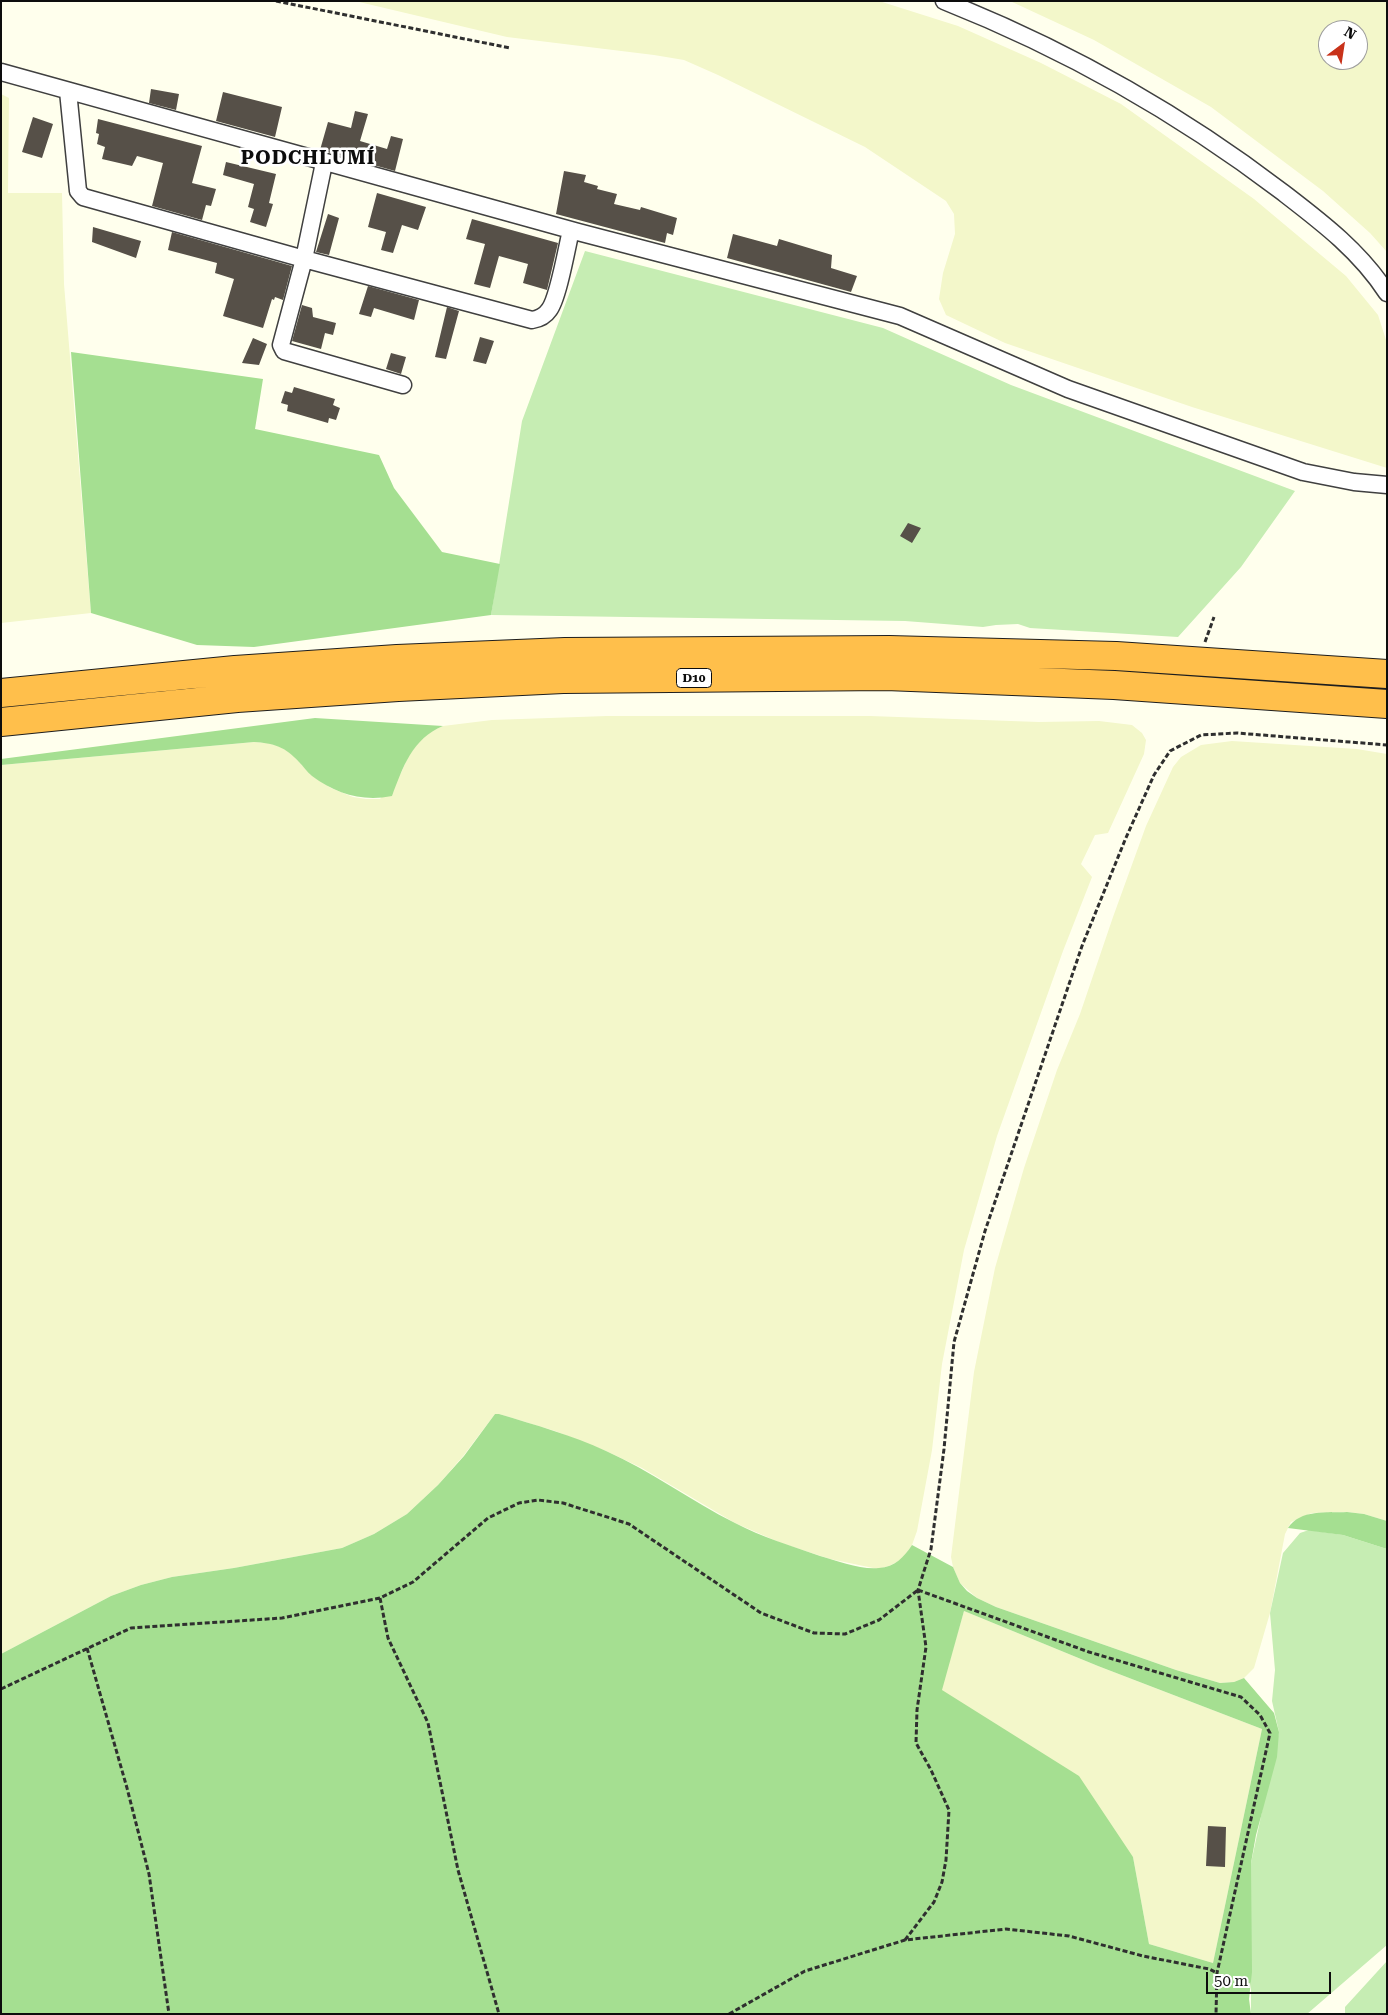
<!DOCTYPE html>
<meta charset="utf-8">
<style>
body{margin:0}
#map{position:relative;width:1388px;height:2015px;overflow:hidden;background:#ffffed;font-family:"Roboto Serif",serif}
canvas{display:block}
.frame{position:absolute;inset:0;border:2px solid #0d0d0d;pointer-events:none}
.north{position:absolute;left:1318px;top:20px;width:50px;height:50px;box-sizing:border-box;background:#fff;border:1px solid #9e9e9e;border-radius:50%;rotate:31deg;font-size:14px;font-weight:700;line-height:20px;text-align:center;color:#0d0d0d}
.north::after{content:'';display:block;margin:auto;width:18px;height:22px;background:#c8321a;clip-path:polygon(50% 0,100% 100%,50% 72%,0 100%)}
.scale{position:absolute;left:1206px;top:1972px;width:125px;height:22px;box-sizing:border-box;border:2px solid #0d0d0d;border-top:0;padding-left:6px;font-size:15px;line-height:18px;white-space:nowrap;color:#0d0d0d;-webkit-text-stroke:4px #fff;paint-order:stroke}
</style>
<div id="map">
<canvas width="1388" height="2015"></canvas>
<div class="frame"></div>
<div class="north">N</div>
<div class="scale">50 m</div>
</div>
<script>
const ctx = document.querySelector('canvas').getContext('2d');
ctx.lineJoin = 'round';
function fill(path, color) {
  ctx.fillStyle = color;
  ctx.fill(path, 'evenodd');
}
function stroke(path, color, width, dash) {
  ctx.strokeStyle = color;
  ctx.lineWidth = width;
  ctx.lineCap = dash ? 'butt' : 'round';
  ctx.setLineDash(dash || []);
  ctx.stroke(path);
}
function drawText(font, color, halo, rows, align = 'center') {
  ctx.font = font + ' "Roboto Serif",serif';
  ctx.lineWidth = 5;
  ctx.setLineDash([]);
  ctx.textBaseline = 'middle';
  ctx.strokeStyle = halo;
  ctx.fillStyle = color;
  for (const [text, x, y, turn = 0] of rows) {
    ctx.save();
    ctx.translate(x, y);
    ctx.rotate((+turn || 0) * Math.PI / 180);
    ctx.textAlign = isNaN(turn) ? turn : align;
    if (halo) ctx.strokeText(text, 0, 0);
    ctx.fillText(text, 0, 0);
    ctx.restore();
  }
}
const farmland = new Path2D(`
 M355 1H879L958 26 1041 63 1121 104 1254 199 1346 276 1378 315 1387 343V468L1192 407 1005 343 946 315 939 299 943 273 955 234 954 214 946 201 865 147 718 75 684 60 654 55 507 37Z
 M1010 1H1387V252L1370 233 1323 191 1211 107 1094 40ZM1328 30H1358V60H1328Z
 M1 94 9 98 8 193H62L64 284 91 613 1 623Z
 M607 716H870L1039 722 1099 721 1132 725 1142 733 1146 740 1144 754 1108 833 1095 835 1081 864 1092 877 1063 951 997 1136 964 1250 942 1364 932 1450 917 1531 912 1545 903 1559 889 1566 878 1569 830 1559 781 1543 735 1523 642 1468 606 1451 555 1431 499 1414H495L464 1455 438 1485 407 1514 374 1534 342 1548 234 1568 172 1577 141 1585 111 1596 1 1654V765L254 742 268 743 281 747 293 755 311 775 331 788 353 797 366 799H380L401 773 410 753 421 740 431 731 443 726 492 720Z
 M1232 741 1357 749 1387 754V1521L1364 1514 1347 1512 1312 1513 1291 1522 1285 1534 1270 1613 1254 1668 1244 1678 1234 1682 1220 1683 1176 1670 996 1607 977 1598 960 1583 953 1567 951 1557 974 1372 995 1268 1024 1168 1057 1070 1080 1014 1113 917 1146 826 1173 767 1181 757 1201 745Z
 M964 1611 1098 1666 1262 1729 1213 1963 1149 1944 1133 1857 941 1690Z`);
const green = new Path2D(`
 M585 251 883 328 1011 385 1295 491 1241 567 1178 637 1030 628 1018 624 996 625 983 627 905 621 491 615 522 421Z
 M1309 1530 1343 1535 1387 1549V1945L1307 2014H1251V1863L1279 1732 1272 1701 1275 1670 1270 1613 1283 1553 1300 1533Z
 M1387 1961V2014H1345V2007Z`);
const forest = new Path2D(`
 M71 352 263 379 255 429 379 455 394 488 442 552 500 564 491 615 254 647 197 645 91 613Z
 M315 718 443 726C412 739 403 767 392 796 363 802 336 794 312 776 307 772 303 766 299 762 286 747 273 743 254 742L1 765V759Z
 M495 1414H499C535 1425 572 1435 606 1451 651 1471 691 1501 735 1523 762 1537 791 1546 820 1556 837 1561 861 1570 879 1568 895 1567 904 1557 912 1545L953 1567 960 1583 967 1591 977 1598 996 1607 1176 1670 1220 1683 1234 1682 1244 1678 1274 1713 1279 1732 1277 1757 1256 1835 1251 1863 1252 1972 1249 1999 1251 2014H1V1654L111 1596 141 1585 172 1577 234 1568 342 1548 374 1534 407 1514 438 1485 464 1456ZM964 1611 1098 1666 1262 1729 1213 1963 1149 1944 1133 1857 1079 1776 942 1690Z
 M1347 1512 1364 1514 1387 1521V1549L1343 1535 1288 1528C1300 1509 1327 1513 1347 1512Z`);
const building = new Path2D(`
 M151 89 179 94 176 110 149 103Z
 M223 92 282 107 275 137 216 121Z
 M355 111 368 114 360 141 387 149 391 136 403 139 395 171 320 150 328 122 351 128Z
 M33 117 53 124 42 158 22 152Z
 M98 119 202 146 192 183 216 189 211 206 206 205 202 220 152 206 163 163 137 156 132 166 102 159 105 147 97 144 99 134 96 133Z
 M226 162 276 174 269 203 273 204 266 227 250 222 254 209 248 207 254 184 223 175Z
 M564 171 586 175 584 182 598 186 597 189 617 194 614 204 640 210 641 207 677 218 673 235 667 233 665 243 556 214Z
 M377 193 426 207 418 230 402 225 393 253 381 250 386 232 368 227Z
 M328 214 339 218 329 255 316 252Z
 M472 219 558 243 547 290 523 283 528 264 499 256 490 288 474 284 485 244 466 239Z
 M93 227 141 241 136 258 92 242Z
 M172 232 292 266 283 300 275 297 274 300 272 299 263 328 223 316 234 279 215 273 217 263 168 250Z
 M733 234 777 246 779 239 832 255 831 268 857 276 851 292 727 258Z
 M368 286 419 300 414 320 374 308 371 317 359 314Z
 M302 305 312 308 313 317 336 323 333 335 325 333 321 349 292 341Z
 M447 307 459 311 446 359 435 357Z
 M480 337 494 341 486 364 473 361Z
 M253 338 267 344 259 365 242 363Z
 M391 353 406 357 401 374 386 369Z
 M294 387 335 399 333 405 340 408 336 420 329 418 328 423 287 411 288 405 281 403 285 391 292 393Z
 M908 523 921 528 912 543 900 536Z
 M1208 1826 1226 1827 1225 1867 1206 1866Z`);
const path = new Path2D(`
 M276 1 510 48
 M1205 642 1214 617
 M918 1590 1089 1652 1241 1697 1260 1715 1270 1733 1217 1973 1216 2014
 M380 1598 388 1638 428 1723 458 1870 499 2014
 M87 1648 127 1788 149 1874 169 2014
 M1 1689 131 1628 282 1618 380 1598 413 1582 488 1518 519 1503 538 1500 563 1503 629 1524 761 1613 814 1633 845 1634 879 1620 918 1590
 M905 1940 934 1902 942 1882 946 1860 949 1810 931 1770 916 1743 917 1710 926 1647 918 1590 931 1549 944 1449 954 1342 985 1231 1082 946 1125 840 1154 775 1170 751 1201 735 1237 733 1387 745
 M729 2014 805 1971 905 1940 1006 1929 1069 1936 1143 1956 1209 1969 1217 1973`);
const street = new Path2D(`
 M944 1C1065 49 1177 112 1281 191 1320 221 1359 250 1387 293
 M1 72 578 232 900 316 1068 389 1303 472 1354 482 1387 485
 M68 91 78 191 83 197 304 259 532 320C538 319 545 316 549 310 558 299 567 247 571 230
 M324 163 304 259 281 345 284 351 403 385`);
const highway = new Path2D(`
 M1 693 235 670 397 659 565 652 889 650 1116 656 1387 674
 M1 722 237 698 398 687 563 679 886 676 1114 685 1387 704`);
const shields = [
 [694,678,35]
];
const shieldNames = [
 ["D10",694,678]
];
const districtNames = [
 ["PODCHLUMÍ",308,158]
];
fill(farmland, '#f3f7ca');
fill(green, '#c6edb3');
fill(forest, '#a5df91');
fill(building, '#565048');
stroke(street, '#404040', 19);
stroke(highway, '#1e1e1e', 30);
stroke(path, '#2f2f2f', 3, [5, 2.5]);
stroke(street, '#fff', 16);
stroke(highway, '#ffbf4b', 28);
for (const [x, y, w] of shields) {
  const box = new Path2D();
  box.roundRect(x - w / 2, y - 9.5, w, 19, 4);
  ctx.fillStyle = '#fff';
  ctx.fill(box);
  stroke(box, '#0d0d0d', 1);
}
drawText('bold 12px', '#0d0d0d', null, shieldNames);
ctx.letterSpacing = '1px';
drawText('bold 19px', '#0d0d0d', '#fff', districtNames);
ctx.letterSpacing = '0px';
</script>
